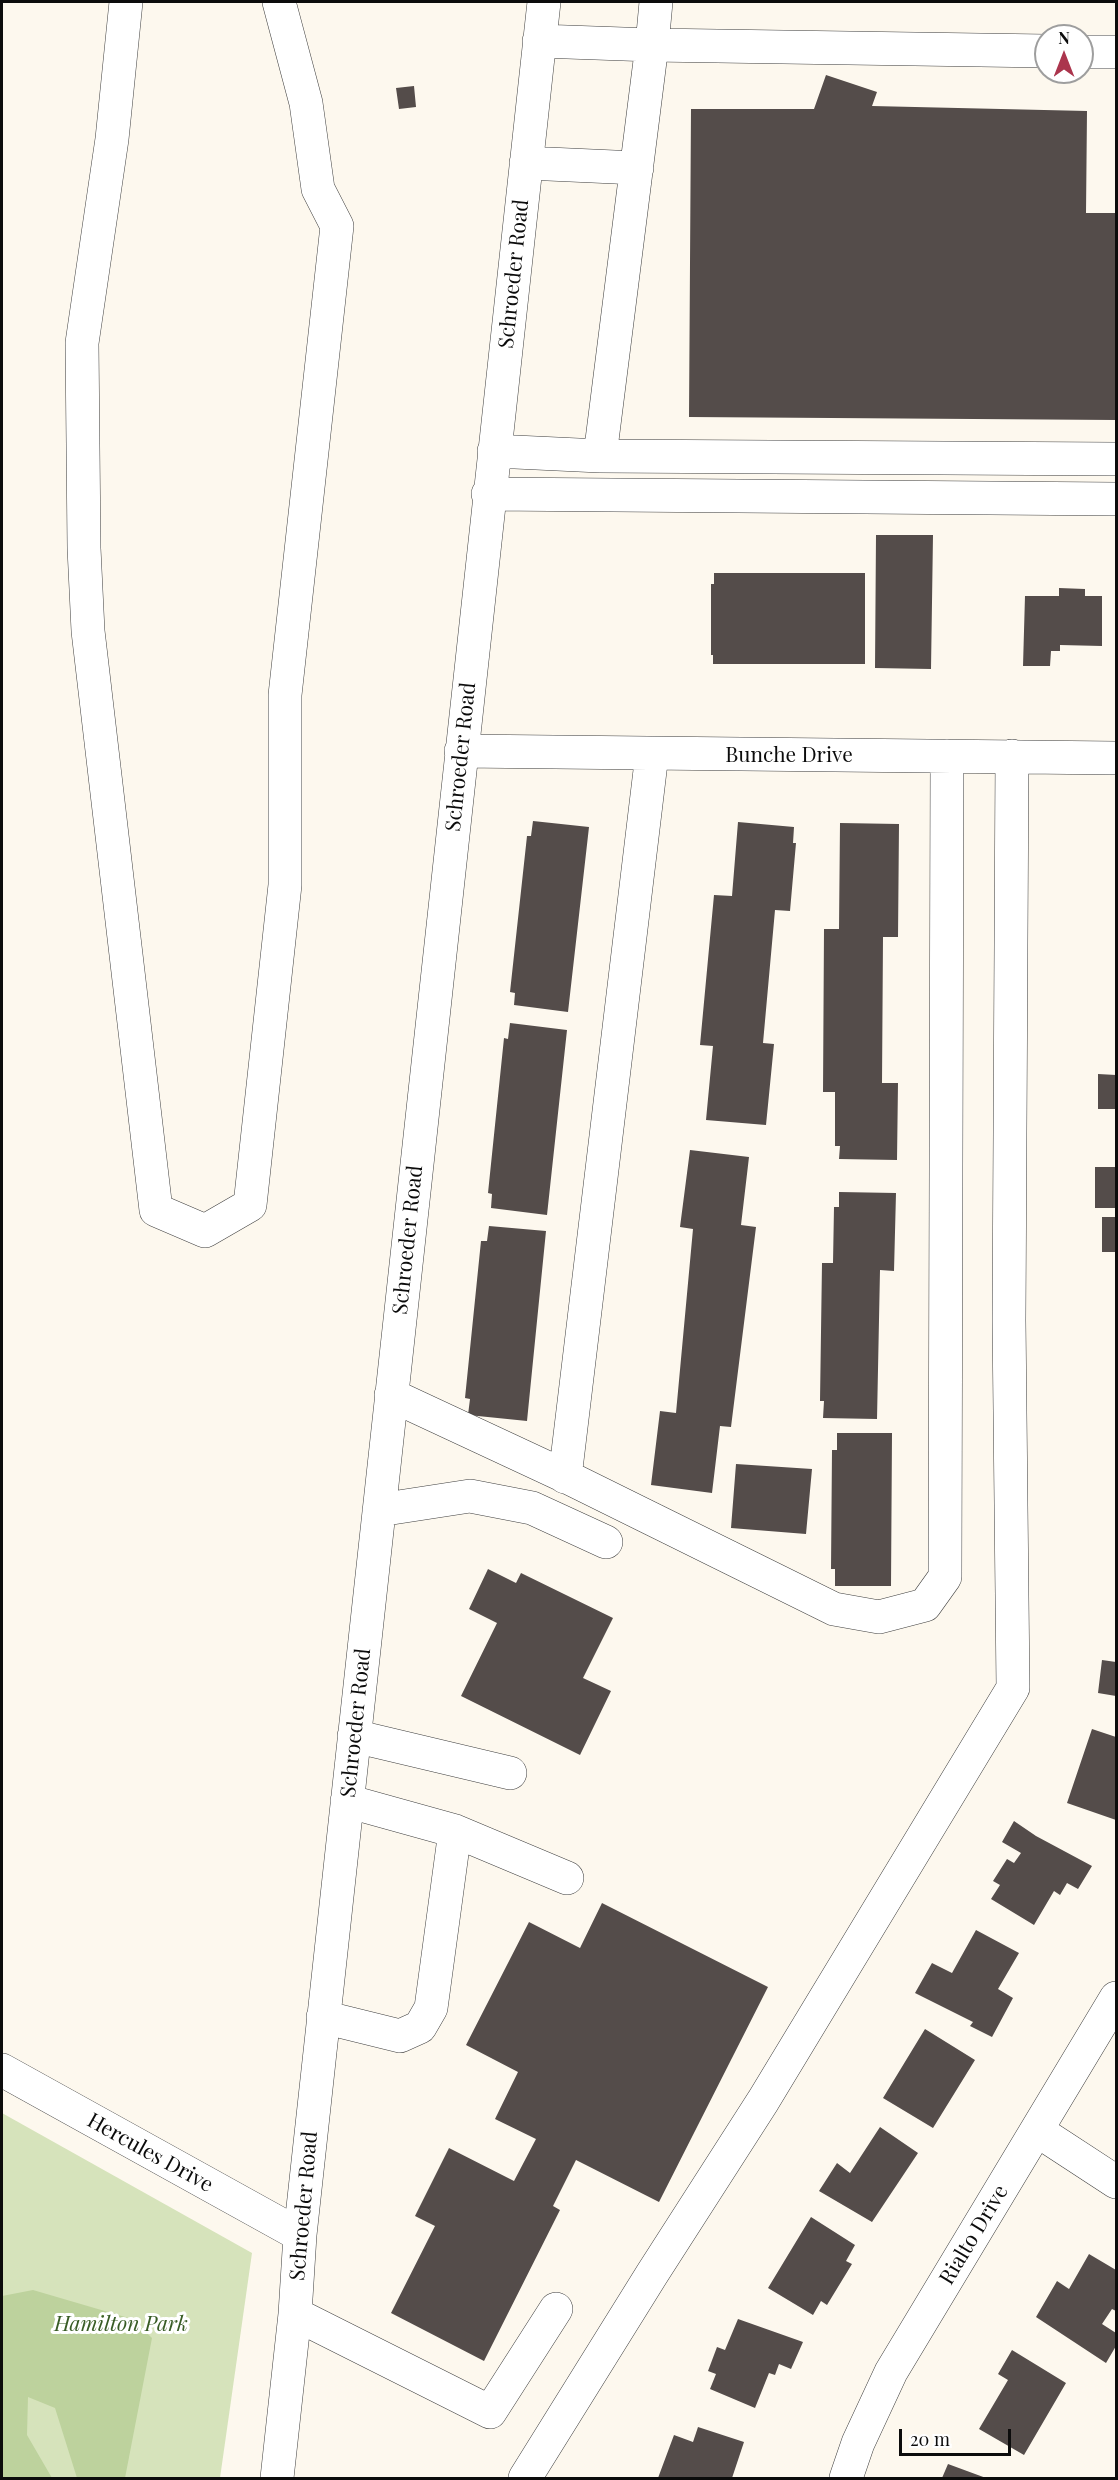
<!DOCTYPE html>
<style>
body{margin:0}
#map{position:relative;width:1118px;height:2480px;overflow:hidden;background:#fdf8ee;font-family:"Playfair Display",serif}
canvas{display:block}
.frame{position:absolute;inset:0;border:3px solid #0c0c0c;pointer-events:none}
.north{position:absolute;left:1034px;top:24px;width:60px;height:60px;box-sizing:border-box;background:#fff;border:2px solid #9e9e9e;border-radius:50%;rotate:0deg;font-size:16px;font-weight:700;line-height:24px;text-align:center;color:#0c0c0c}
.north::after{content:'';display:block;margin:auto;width:21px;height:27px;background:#ab354d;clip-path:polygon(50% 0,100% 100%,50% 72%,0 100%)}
.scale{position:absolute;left:899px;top:2429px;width:112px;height:27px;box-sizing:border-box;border:3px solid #0c0c0c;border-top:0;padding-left:8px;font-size:18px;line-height:21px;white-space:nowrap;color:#0c0c0c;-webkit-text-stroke:4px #fff;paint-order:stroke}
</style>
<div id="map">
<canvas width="1118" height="2480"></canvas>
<div class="frame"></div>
<div class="north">N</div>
<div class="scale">20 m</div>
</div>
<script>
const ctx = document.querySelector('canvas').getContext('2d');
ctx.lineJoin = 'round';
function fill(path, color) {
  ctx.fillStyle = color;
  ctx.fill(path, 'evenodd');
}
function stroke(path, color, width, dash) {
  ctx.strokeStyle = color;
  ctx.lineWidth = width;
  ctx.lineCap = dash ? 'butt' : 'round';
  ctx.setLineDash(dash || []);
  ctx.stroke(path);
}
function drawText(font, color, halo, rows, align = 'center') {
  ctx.font = font + ' "Playfair Display",serif';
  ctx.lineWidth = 6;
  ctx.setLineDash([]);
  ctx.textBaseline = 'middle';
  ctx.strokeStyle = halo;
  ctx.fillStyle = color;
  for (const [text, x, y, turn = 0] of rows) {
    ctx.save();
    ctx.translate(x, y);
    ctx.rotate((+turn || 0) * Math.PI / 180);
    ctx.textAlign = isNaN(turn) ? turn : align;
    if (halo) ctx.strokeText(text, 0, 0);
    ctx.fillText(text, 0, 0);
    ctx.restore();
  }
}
const green = new Path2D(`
 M2 2113 252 2253 220 2478H2Z`);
const forest = new Path2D(`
 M33 2290 132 2319 152 2338 125 2478H77L55 2408 28 2397 27 2435 52 2478H2V2296Z`);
const building = new Path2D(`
 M826 75 877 92 872 106 1087 111 1086 213H1116V420L689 417 691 109H814Z
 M414 86 416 107 399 109 396 88Z
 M876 535H933L931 669 875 668Z
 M714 573H865V664H713V655H711V584H714Z
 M1059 588 1085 589V596H1102V646L1060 645V651H1051L1050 666H1023L1025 596H1059Z
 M533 821 589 827 568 1012 514 1005 515 993 510 992 527 836H531Z
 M738 822 794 827 793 843H796L790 911 775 910 763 1043 774 1044 766 1125 706 1120 713 1046 700 1045 714 895 732 896Z
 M840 823 899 824 898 937H883L882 1083H898L897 1160 839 1159 840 1146H835V1092H823L824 929H839Z
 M510 1023 567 1030 547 1215 491 1208 492 1194 488 1193 504 1038 508 1039Z
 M1098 1074 1116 1075V1109H1098Z
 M690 1150 749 1157 741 1225 756 1227 731 1427 720 1426 712 1493 651 1485 660 1411 676 1413 693 1229 680 1227Z
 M1095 1167H1116V1208H1095Z
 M839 1192 896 1193 894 1271 880 1270 877 1419 823 1418 824 1401H820L822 1263H833L834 1207H839Z
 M1102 1217H1116V1252H1102Z
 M489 1226 546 1231 527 1421 468 1415 470 1399 465 1398 481 1241H487Z
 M837 1433H892L891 1586H835V1569H831L832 1450H837Z
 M736 1464 812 1469 806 1534 731 1528Z
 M488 1569 516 1583 521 1573 613 1618 583 1678 611 1691 580 1755 461 1696 497 1623 469 1609Z
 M1102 1660 1116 1662V1696L1098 1693Z
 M1092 1729 1116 1737V1820L1067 1803Z
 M1014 1821 1036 1836 1092 1866 1078 1889 1067 1883 1060 1895 1054 1891 1034 1925 991 1899 1000 1885 993 1881 1007 1859 1014 1863 1021 1853 1002 1842Z
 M602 1903 768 1987 659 2202 576 2160 553 2206 560 2210 484 2361 391 2313 435 2226 415 2216 449 2148 514 2181 536 2139 495 2119 518 2072 466 2045 529 1922 580 1948Z
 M976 1930 1019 1953 998 1989 1013 1998 992 2037 970 2026 973 2022 915 1993 932 1963 952 1973Z
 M925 2029 975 2060 933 2128 883 2098Z
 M880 2127 918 2153 872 2222 819 2191 837 2163 850 2173Z
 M811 2217 855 2245 846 2261 852 2264 827 2305 821 2301 813 2315 768 2288Z
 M1089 2254 1116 2270V2311L1112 2309 1102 2324 1116 2333V2346L1106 2363 1036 2317 1057 2281 1069 2289Z
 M738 2319 803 2342 791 2369 779 2364 775 2375 769 2373 755 2408 710 2389 716 2374 708 2371 717 2347 725 2350Z
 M1012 2350 1066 2383 1024 2455 979 2429 1008 2380 998 2374Z
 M698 2427 744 2442 732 2478H658L674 2435 693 2442Z
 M948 2464 986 2478H942Z`);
const minor = new Path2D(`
 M126 2 112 139 82 343 84 548 88 631 156 1210 205 1231 250 1205 285 885V695L337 226 318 189 306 103 279 2
 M539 41 652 45 1046 51
 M1082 52H1116
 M526 163 637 168
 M494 451 600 456 1116 459
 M600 456 652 45 656 2
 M488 494 1116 499
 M461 751 1116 758
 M391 1395 569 1478 834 1609 879 1617 925 1605 945 1577 947 756
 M565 1477 652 754
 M379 1510 470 1496 532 1508 606 1542
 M354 1736 510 1773
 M347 1801 455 1831 567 1878
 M323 2017 400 2036 420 2027 431 2008 455 1831
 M2 2070 300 2235
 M1038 2131 1116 2182
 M295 2314 490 2412 556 2309
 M277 2478 295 2314 300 2235 544 2
 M525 2478 652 2274 763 2101 1013 1688 1009 1320 1012 756
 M846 2478 858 2443 891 2372 1116 1998`);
const streetNames = [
 ["Schroeder Road",514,274,-84],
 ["Bunche Drive",789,755],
 ["Schroeder Road",461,757,-84],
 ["Schroeder Road",408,1240,-84],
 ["Schroeder Road",356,1723,-84],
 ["Hercules Drive",150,2153,29],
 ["Schroeder Road",304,2206,-85],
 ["Rialto Drive",974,2235,-59]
];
const parkNames = [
 ["Hamilton Park",121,2324]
];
fill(green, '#d6e3bb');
fill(forest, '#bdd29d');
fill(building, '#544c4a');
stroke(minor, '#3f3f3f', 34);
stroke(minor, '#fff', 33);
drawText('21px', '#0c0c0c', '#fff', streetNames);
drawText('italic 21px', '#385c25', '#fff', parkNames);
</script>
